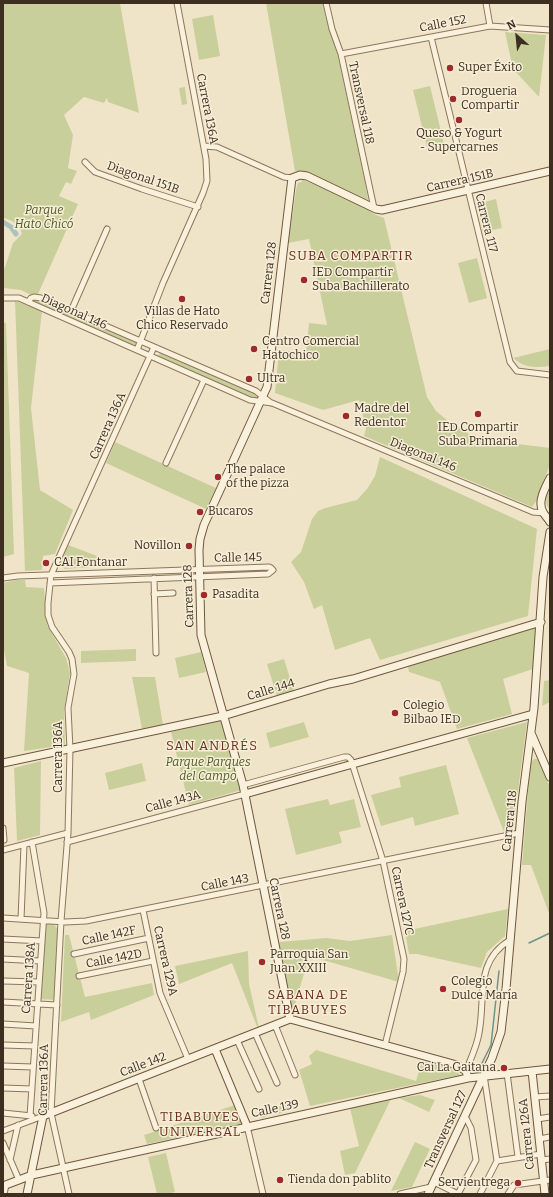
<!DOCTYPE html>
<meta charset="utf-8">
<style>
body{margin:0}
#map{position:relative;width:553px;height:1197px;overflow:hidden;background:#f0e4c8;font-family:Bitter,serif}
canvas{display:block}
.frame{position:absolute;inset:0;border:4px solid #3d2e20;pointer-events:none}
.north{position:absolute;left:497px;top:16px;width:40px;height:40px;-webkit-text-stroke:3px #f7eed8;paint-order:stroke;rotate:333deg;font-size:11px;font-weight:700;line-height:16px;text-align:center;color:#3d2e20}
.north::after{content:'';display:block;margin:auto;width:14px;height:18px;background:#3d2e20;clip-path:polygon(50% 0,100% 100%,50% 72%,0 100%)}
</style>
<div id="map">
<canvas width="553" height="1197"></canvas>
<div class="frame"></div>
<div class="north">N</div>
</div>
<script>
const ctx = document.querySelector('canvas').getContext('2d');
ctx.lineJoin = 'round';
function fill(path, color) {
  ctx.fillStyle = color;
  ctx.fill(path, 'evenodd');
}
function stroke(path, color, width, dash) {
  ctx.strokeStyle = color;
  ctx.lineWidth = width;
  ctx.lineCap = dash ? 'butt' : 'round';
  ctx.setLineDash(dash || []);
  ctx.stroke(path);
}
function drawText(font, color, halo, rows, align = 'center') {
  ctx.font = font + ' Bitter,serif';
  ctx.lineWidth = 3;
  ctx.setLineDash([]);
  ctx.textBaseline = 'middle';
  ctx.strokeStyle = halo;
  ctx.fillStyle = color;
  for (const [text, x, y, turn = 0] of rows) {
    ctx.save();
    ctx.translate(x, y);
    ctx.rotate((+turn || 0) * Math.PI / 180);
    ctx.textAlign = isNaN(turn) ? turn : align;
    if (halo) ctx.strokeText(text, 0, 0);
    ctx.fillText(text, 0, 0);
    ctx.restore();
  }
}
const green = new Path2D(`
 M3 3H120L139 113 108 102 107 98 104 103 84 97 64 115 73 135 68 168 77 171 71 184 66 182 59 196 78 204 38 294 31 295 21 290 3 288V273L13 243 22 234C19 224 13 220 3 218Z
 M266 3H323L325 15 338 56 365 181 368 200 307 173 302 171H295Z
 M213 15 220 56 199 60 192 19Z
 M505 32 546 35 539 97 513 69Z
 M430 86 445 148 428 151 413 90Z
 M185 87 187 104 182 105 179 88Z
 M301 179 356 202 376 215 384 218 427 397 436 411 448 421 477 439 550 448V465L542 484 537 500 532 507 364 436 366 429 359 400 323 410 275 393 279 350 306 353 309 323 327 325 309 239 288 243 296 190 298 183 302 182Z
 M496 199 502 228 483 232 477 204Z
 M477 258 487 298 469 303 458 263Z
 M35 299 136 342 138 343 136 346 135 347 32 302V300Z
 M15 301 42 311 31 408 40 490 73 510 55 554 43 556 42 570 25 571Z
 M3 323H6L14 554 3 557Z
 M550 349V366C536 368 524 368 513 358Z
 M160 353 255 393 259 396 258 399 245 396 157 357Z
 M115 442 216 488 206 509 106 463Z
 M380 457 537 529 528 616 380 660 370 638 335 650 322 605 314 609 304 582 291 562 301 552 312 519 318 511 325 508 357 500 367 489 375 476Z
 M550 485V509C543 504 547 492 550 485Z
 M68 545 121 565 65 569C56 562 64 553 68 545Z
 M16 580H25L26 587 44 588 47 625 66 658 70 673 64 711 65 745 24 751 29 673 7 666 3 645V583Z
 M536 628 533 669 503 679 512 714 457 729 440 682 409 672 408 666Z
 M136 649V661L81 663V651Z
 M201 652 206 672 179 678 175 658Z
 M284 659 294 691 277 696 267 664Z
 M132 677H155L163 725 142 729Z
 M550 680V702L542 706 544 681Z
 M221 720 241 790 189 805 171 732Z
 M304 722 309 737 270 748 266 733Z
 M527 722 513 829 504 832 467 738Z
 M534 759H537L539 762 550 787V916L531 865H522L530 767 532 761Z
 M41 761 40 835 17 841 14 768Z
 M142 763 146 781 109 790 105 773Z
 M446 765 459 814 415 826 413 817 381 826 371 795 401 787 399 777Z
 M328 799 330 805 354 799 361 827 339 832 342 843 296 855 285 809Z
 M508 909 505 936 487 952 481 968 417 954H409L405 931Z
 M46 924C53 924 55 924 58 930L55 1000 40 999Z
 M65 935H69L85 997 152 983 154 995 91 1020 89 1012 61 1022Z
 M392 935 399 982 309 956 292 1015 279 942 326 938 350 941Z
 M248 951 249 984 259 1028 258 1029 232 963 179 984 175 966Z
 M316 1050 416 1081 422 1061 456 1070 460 1075 310 1106 299 1070 312 1064 309 1056Z
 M420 1095 435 1100 429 1112 399 1098Z
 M391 1099 355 1173 345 1175 340 1151 359 1146 350 1108Z
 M286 1103 289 1109 279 1114 277 1108Z
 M235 1105 243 1123 147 1144 144 1135Z
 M273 1107 275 1113 262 1118 260 1113Z
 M415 1142 430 1149 412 1187 391 1191Z
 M166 1153 175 1192 166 1194H157L148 1157Z`);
const stream = new Path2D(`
 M529 943 550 933
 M477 1073 491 1045 499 971`);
const canal = new Path2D(`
 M3 222 11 227 16 234`);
const street = new Path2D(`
 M326 3 332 29 341 54 374 208
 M486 3 490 26
 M431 37 510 362 517 371 550 375
 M341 54 490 26 550 30
 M204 146 217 147 284 177 292 178
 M85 162 95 172 142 189 198 207
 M3 298H19L250 400 272 403 533 512 544 513
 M28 302 31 298 34 297 41 298 256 391 271 403
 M71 311 107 229
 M137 350 163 283 203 193 207 181 206 159 177 3
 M166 463 204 380
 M3 578 18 576 269 567 271 568 273 570 268 574 50 583
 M154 578 156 653
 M154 594 173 593
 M243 785 344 757H348L351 760 383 861 404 959 403 972 385 1045
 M3 828 4 840
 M67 842 245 794
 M3 850 68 833
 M143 910 160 993 188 1059
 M3 918 65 922 86 921 519 833
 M21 919 24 845
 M3 939 42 941
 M74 954 149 938
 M3 959 40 961
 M79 976 153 961
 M3 981 39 982
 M3 1002 57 1005
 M3 1024 36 1026
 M275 1025 295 1075
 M255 1033 277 1083
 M237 1040 259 1089
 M3 1045 35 1046
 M3 1066 33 1067
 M466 1071C471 1058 477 1046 479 1033 486 997 474 962 510 940
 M507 1073 518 1157
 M484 1075 497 1161
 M139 1079 156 1128
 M3 1088 32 1089
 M535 1097 550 1096
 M3 1113 32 1116
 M30 1116 44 913 32 842
 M537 1119 550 1117
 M247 1126 263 1194
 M3 1131 43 1116
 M539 1139 550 1137
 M3 1143 19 1180
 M10 1160 18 1125
 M541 1160 550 1159
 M497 1161 541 1154
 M434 1182 458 1194
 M4 1194 6 1185
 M69 1194 51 1113 61 921 68 833 70 749 68 708 74 674 72 659 69 652 52 627 48 615V603L51 575 154 347
 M400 1194 431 1187
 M458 1194 476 1160 471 1128 465 1116
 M480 1194 497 1161
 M508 1194 514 1185 550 1180`);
const secondary = new Path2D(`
 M550 478C545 488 537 502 543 512 545 516 548 518 550 522
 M531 733 550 777
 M3 763 223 716 329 684 353 679 541 622
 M245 794 533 714
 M290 1019 243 785 201 635 199 550 200 539 204 525 267 387 292 178 300 175 307 176 376 209 382 210 550 171
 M290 1019 457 1065 466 1071 468 1078
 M215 1049 247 1126
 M532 1071 545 1194
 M3 1186 32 1175 468 1078 550 1069
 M27 1194 43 1116 290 1019
 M428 1194 492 1058 501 1032 506 989 522 802 534 708 543 577 550 532`);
const markers = [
 [450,68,4,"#9e2a2b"],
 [453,99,4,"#9e2a2b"],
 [459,120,4,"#9e2a2b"],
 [304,280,4,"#9e2a2b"],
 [182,299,4,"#9e2a2b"],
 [254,349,4,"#9e2a2b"],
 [249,379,4,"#9e2a2b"],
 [478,414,4,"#9e2a2b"],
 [346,416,4,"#9e2a2b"],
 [218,477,4,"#9e2a2b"],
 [200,512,4,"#9e2a2b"],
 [189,546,4,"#9e2a2b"],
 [46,563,4,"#9e2a2b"],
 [204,595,4,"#9e2a2b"],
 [395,713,4,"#9e2a2b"],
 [262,962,4,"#9e2a2b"],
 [443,989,4,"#9e2a2b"],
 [504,1068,4,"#9e2a2b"],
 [280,1180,4,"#9e2a2b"],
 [518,1183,4,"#9e2a2b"]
];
const streetNames = [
 ["Calle 152",443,24,-11],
 ["Transversal 118",361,103,78],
 ["Carrera 136A",207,109,79],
 ["Diagonal 151B",143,178,19],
 ["Carrera 151B",460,181,-13],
 ["Carrera 117",486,223,76],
 ["Carrera 128",269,273,-83],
 ["Diagonal 146",74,312,24],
 ["Carrera 136A",108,426,-66],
 ["Diagonal 146",423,455,22],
 ["Calle 145",238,558,-1],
 ["Carrera 128",189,596,-92],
 ["Calle 144",271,690,-17],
 ["Carrera 136A",59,757,-90],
 ["Calle 143A",173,802,-15],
 ["Carrera 118",510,821,-84],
 ["Calle 143",225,883,-11],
 ["Carrera 127C",402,901,78],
 ["Carrera 128",279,909,78],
 ["Calle 142F",109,936,-12],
 ["Calle 142D",114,959,-11],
 ["Carrera 129A",165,961,77],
 ["Carrera 138A",29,978,-86],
 ["Calle 142",143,1065,-21],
 ["Carrera 136A",44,1080,-89],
 ["Calle 139",275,1109,-12],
 ["Transversal 127",446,1130,-65],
 ["Carrera 126A",527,1134,-96]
];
const poiNames = [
 ["Super Éxito",458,68],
 ["Drogueria",461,92],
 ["Compartir",461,106],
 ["Queso & Yogurt",459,134,"center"],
 ["- Supercarnes",459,148,"center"],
 ["IED Compartir",312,273],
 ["Suba Bachillerato",312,287],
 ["Villas de Hato",182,312,"center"],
 ["Chico Reservado",182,326,"center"],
 ["Centro Comercial",262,342],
 ["Hatochico",262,356],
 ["Ultra",257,379],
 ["Madre del",354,409],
 ["Redentor",354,423],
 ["IED Compartir",478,428,"center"],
 ["Suba Primaria",478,442,"center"],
 ["The palace",226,470],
 ["of the pizza",226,484],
 ["Bucaros",208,512],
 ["Novillon",181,546,"right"],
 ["CAI Fontanar",54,563],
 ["Pasadita",212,595],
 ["Colegio",403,706],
 ["Bilbao IED",403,720],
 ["Parroquia San",270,955],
 ["Juan XXIII",270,969],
 ["Colegio",451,982],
 ["Dulce María",451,996],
 ["Cai La Gaitana",496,1068,"right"],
 ["Tienda don pablito",288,1180],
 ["Servientrega",510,1183,"right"]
];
const parkNames = [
 ["Parque",44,211],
 ["Hato Chicó",44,225],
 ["Parque Parques",208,763],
 ["del Campo",208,777]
];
const neighbourhoodNames = [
 ["SUBA COMPARTIR",351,256],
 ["SAN ANDRÉS",212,746],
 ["SABANA DE",308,995],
 ["TIBABUYES",308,1010],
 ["TIBABUYES",200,1117],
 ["UNIVERSAL",200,1132]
];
fill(green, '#c9cf9b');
stroke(stream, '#6f938a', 1.5);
stroke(canal, '#a9c4bc', 5);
stroke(street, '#8d765c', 7);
stroke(secondary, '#6f573f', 9);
stroke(street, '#faf1dc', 5);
stroke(secondary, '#faf1dc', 7);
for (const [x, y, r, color] of markers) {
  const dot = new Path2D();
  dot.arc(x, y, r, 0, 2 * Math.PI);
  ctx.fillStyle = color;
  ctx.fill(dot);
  stroke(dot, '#f7eed8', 1.5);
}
drawText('12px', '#3d2e20', '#f7eed8', streetNames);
drawText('12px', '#3d2e20', '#f7eed8', poiNames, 'left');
drawText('italic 12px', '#4d5a26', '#f7eed8', parkNames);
ctx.letterSpacing = '1px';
drawText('13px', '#6b2e1e', '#f7eed8', neighbourhoodNames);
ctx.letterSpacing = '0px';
</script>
